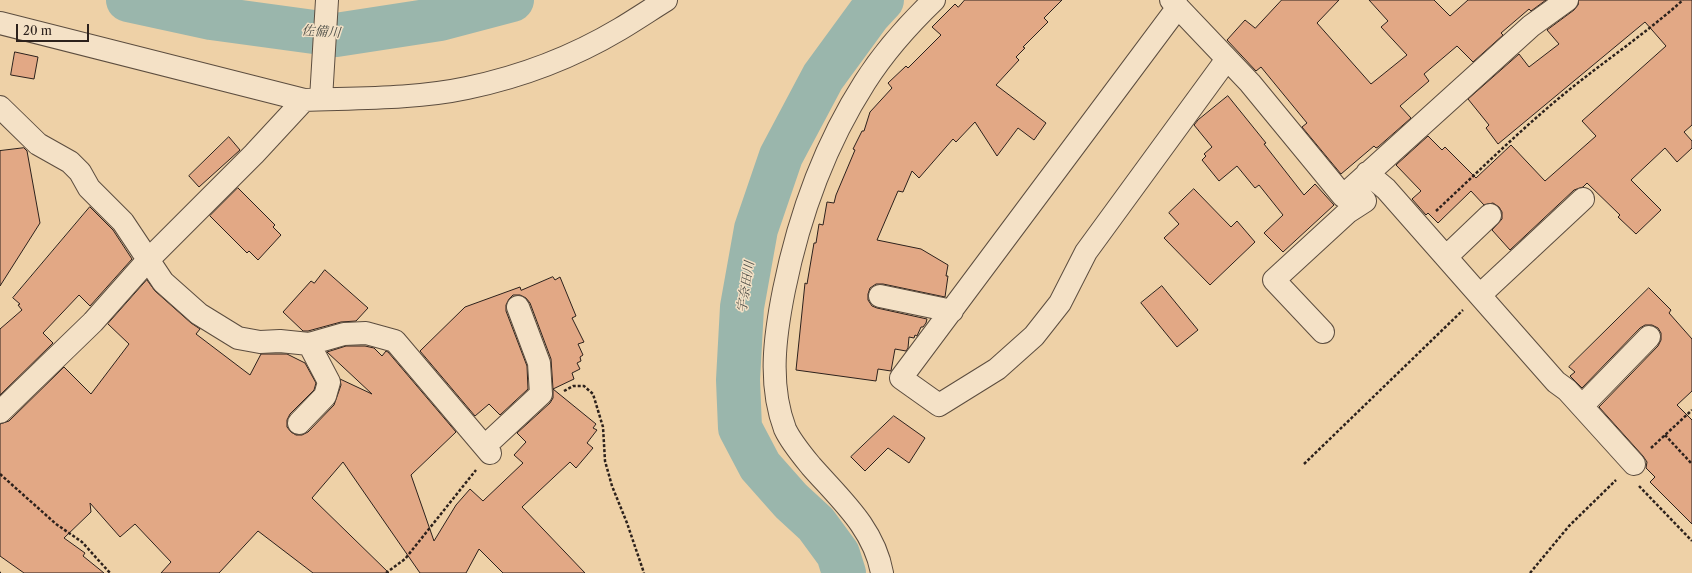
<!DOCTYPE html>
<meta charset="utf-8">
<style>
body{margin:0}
#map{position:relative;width:1692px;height:573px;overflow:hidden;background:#eed1a7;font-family:"Libre Caslon Text",serif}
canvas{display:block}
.scale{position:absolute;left:16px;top:24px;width:73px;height:18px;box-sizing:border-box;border:2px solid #2c211c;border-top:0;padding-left:5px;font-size:12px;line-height:14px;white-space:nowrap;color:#2c211c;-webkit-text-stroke:3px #f4e1c6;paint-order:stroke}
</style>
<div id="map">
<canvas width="1692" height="573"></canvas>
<div class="scale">20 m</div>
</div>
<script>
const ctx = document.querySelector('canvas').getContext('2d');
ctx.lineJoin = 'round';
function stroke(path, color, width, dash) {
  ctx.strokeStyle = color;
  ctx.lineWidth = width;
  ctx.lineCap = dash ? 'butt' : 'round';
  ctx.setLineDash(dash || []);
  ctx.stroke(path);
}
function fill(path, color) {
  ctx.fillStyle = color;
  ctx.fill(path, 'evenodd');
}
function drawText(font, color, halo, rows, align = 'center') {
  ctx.font = font + ' "Libre Caslon Text","Noto Serif JP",serif';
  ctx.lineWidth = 3;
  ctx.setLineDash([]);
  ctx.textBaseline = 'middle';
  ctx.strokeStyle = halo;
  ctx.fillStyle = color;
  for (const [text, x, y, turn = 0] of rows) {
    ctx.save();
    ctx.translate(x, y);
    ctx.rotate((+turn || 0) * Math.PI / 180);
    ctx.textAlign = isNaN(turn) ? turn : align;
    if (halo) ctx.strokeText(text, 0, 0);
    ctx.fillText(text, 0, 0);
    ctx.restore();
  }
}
const river = new Path2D(`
 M128 0 211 18 336 35 440 19 512 0
 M844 573 838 554 816 524 791 501 760 466 740 428 738 380 742 307 756 229 781 156 823 77 869 14 882 0`);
const building = new Path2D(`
 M965 0H1062L1044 18 1048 22 1023 47 1025 48 1016 57 1019 60 996 85 1046 123 1034 140 1018 128 997 156 975 122 956 142 953 139 919 178 912 171 903 192 898 191 877 240 921 249 948 265 946 276H948L945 297 883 284H876L870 288 868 294V300L872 306 877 308 927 319 926 323 923 327H921L917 336 915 335 914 338 909 337 908 348 906 351 895 349 891 371 878 369 876 381 796 370 805 283 807 284 814 243H816L819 224 823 225 827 202 834 203 836 195 855 150 853 149 862 131H864L870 112 892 88 888 83 906 66 908 68 941 35 932 27 955 4 958 7Z
 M1282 0H1339L1317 23 1371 84 1407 55 1381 27 1388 21 1369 0H1434L1450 16 1468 0H1546L1531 11 1529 9 1501 33 1503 35 1473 62 1457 46 1424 74 1429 81 1400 106 1411 118 1378 147 1376 148 1374 146 1341 174 1302 127 1307 123 1261 67 1256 71 1227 40 1245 20 1255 28Z
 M1579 0H1692V125L1684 132 1692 141V148L1677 162 1665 148 1631 180 1661 210 1636 234 1618 217 1620 215 1587 183 1583 187 1574 190 1510 250 1492 230 1502 219V212L1499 207 1493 203 1484 205 1471 191 1438 223 1428 213 1426 215 1412 199 1421 191 1396 165 1428 136 1442 150 1445 147 1476 178 1511 145 1545 181 1596 136 1582 121 1666 46 1645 22 1498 144 1486 128 1489 125 1468 99 1519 54 1529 67 1559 44 1547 30 1574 10 1578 5Z
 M15 52 38 57 34 79 11 75Z
 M1228 96 1266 143 1264 144 1304 195 1315 184 1334 205 1283 252 1264 233 1283 215 1259 185 1255 188 1237 166 1219 181 1202 160 1206 156 1204 154 1212 147 1194 125 1198 120Z
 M229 137 240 150 199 187 189 176Z
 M24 148 27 151 40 223 0 286V151Z
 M238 188 275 225 273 227 281 235 258 260 249 251 247 253 210 216Z
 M1194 189 1231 227 1237 221 1255 242 1210 285 1164 238 1179 224 1169 213Z
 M90 207 113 230 132 259 90 306 79 295 43 333 53 343 0 395V329L22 310 18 305 20 304 13 298Z
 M325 270 368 308 356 321 341 322 308 331H303L283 312 311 281 314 283Z
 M553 277 555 280 560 277 576 316 572 318 584 342 578 344 583 355 580 357 581 361 577 363 580 369 572 373 574 379 553 389 551 359 530 303 526 298 520 295H513L509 299 506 305V311L527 366 528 389 500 415 489 404 475 416 420 351 465 307 520 287 521 290Z
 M147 280 155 291 191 323 200 329 196 334 250 375 261 354H287L305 363 316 383 314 390 290 414 287 420V427L291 432 296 435H302L308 432 334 405 341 385 340 379 372 394 327 352 346 346H365L374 348 382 356 386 351 388 352 456 432 411 475 434 541 456 505 470 489 483 501 523 463 514 455 526 442 517 433 550 403 553 398V389L596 424 593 428 597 430 587 443 593 448 576 468 570 462 522 507 585 573H503L479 549 466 573H420L343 462 312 498 389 573H313L258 531 219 573H161L171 562 135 524 120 537 90 503 91 512 64 538 85 553 83 556 104 573H24L0 556V424L9 421 64 367 91 394 129 344 108 324Z
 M1162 286 1198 330 1177 347 1141 303Z
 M1649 288 1671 310 1669 313 1692 339V391L1677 405 1692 420V524L1650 482 1655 477 1646 468 1647 462 1643 456 1599 407 1658 346 1661 340V333L1658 328 1652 325H1645L1640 328 1582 388 1570 376 1575 372 1569 367Z
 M894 416 925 438 909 463 888 448 865 471 851 457Z`);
const path = new Path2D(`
 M1436 211C1478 172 1519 131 1564 94 1603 62 1645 34 1683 0
 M564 391 573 386H584L593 394 603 427 605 461 612 486 627 523 644 573
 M1665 435 1692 464
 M1651 448 1692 410
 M1304 464 1463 310
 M0 474 56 524 82 542 110 573
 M1639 486 1692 541
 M0 573H1
 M386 573 405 559 476 470
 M1530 573 1569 526 1616 480`);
const minor = new Path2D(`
 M1171 0 1250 83 1343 196 1531 26 1567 0
 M1178 7 901 378 939 405 997 369 1034 336 1060 303 1086 252 1227 59
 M0 23 304 100C356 98 416 99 467 88 520 77 573 57 620 29 635 20 650 10 666 0
 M321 99 327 0
 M0 107 38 144 70 162 80 172 89 188 123 222 163 282 199 314 238 338 260 342 280 341 309 344 344 334 366 333 395 341 490 453
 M1367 173 1386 189 1556 382 1567 390 1634 464
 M1446 257 1490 215
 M1480 295 1583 199
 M880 296 952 311
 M1323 332 1274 280 1348 212 1365 201 1353 187
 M1582 406 1649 337
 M0 412 93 322 148 260 254 154 304 100
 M299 423 325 396 329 382 309 344
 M485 446 541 394 539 363 518 307
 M882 573C874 528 840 499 811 466 802 455 791 442 785 429 768 384 775 335 784 290 799 216 824 146 865 82 884 52 908 25 934 0`);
const waterNames = [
 ["佐備川",321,32,4],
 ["宇奈田川",746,287,-81]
];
stroke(river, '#9ab6ac', 44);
fill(building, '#e2a885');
stroke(building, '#2c211c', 1);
stroke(minor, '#5c4d3f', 24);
stroke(path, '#2c211c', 2.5, [3, 2]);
stroke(minor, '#f4e1c6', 22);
drawText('italic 13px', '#4d4e47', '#f4e1c6', waterNames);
</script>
